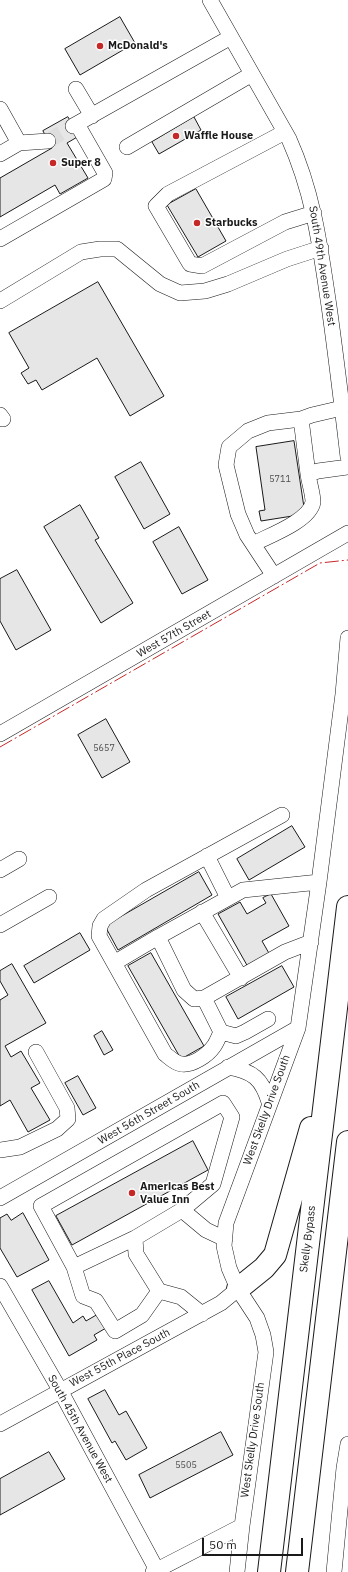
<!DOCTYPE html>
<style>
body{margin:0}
#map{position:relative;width:348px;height:1572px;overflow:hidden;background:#fff;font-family:"IBM Plex Sans",sans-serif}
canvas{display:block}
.scale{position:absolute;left:202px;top:1538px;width:101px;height:18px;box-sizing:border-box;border:2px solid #1a1a1a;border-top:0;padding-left:5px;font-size:12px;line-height:14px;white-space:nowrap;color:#1a1a1a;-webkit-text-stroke:3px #fff;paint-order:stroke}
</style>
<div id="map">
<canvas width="348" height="1572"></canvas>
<div class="scale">50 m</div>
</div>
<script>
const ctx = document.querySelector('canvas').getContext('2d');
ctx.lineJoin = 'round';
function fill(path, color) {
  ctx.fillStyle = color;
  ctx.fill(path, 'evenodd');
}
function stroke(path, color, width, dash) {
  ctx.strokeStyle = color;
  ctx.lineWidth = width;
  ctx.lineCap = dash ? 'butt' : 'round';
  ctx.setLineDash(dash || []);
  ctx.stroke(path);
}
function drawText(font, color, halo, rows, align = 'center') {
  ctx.font = font + ' "IBM Plex Sans",sans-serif';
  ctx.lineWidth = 3;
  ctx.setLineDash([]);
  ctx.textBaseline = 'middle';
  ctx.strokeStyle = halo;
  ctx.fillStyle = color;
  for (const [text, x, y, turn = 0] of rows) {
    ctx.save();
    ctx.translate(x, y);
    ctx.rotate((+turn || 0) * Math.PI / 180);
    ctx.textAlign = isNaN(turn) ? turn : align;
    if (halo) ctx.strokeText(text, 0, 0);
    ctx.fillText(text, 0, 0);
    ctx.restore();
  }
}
const building = new Path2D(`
 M120 17 135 43 80 75 65 49Z
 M68 117 79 136 67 143 88 178 60 194 55 185 0 217V178L52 148 43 131Z
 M194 117 201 130 159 154 152 142Z
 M196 189 226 241 198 257 167 205Z
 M98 282 164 396 130 416 97 358 42 390 36 380 28 384 21 373 29 368 9 333Z
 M294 441 305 514 261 521 259 511 265 510 256 447Z
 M141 462 170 514 144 529 115 477Z
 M80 505 99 538 95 540 133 603 101 623 44 527Z
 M179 527 208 580 182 594 153 542Z
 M17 570 51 630 16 650 0 621V579Z
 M106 719 130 762 102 778 78 735Z
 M292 826 305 847 249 880 237 859Z
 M199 872 212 895 118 950 105 926Z
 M271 894 289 926 262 941 270 955 248 967 218 914 240 902 247 914 266 903 263 898Z
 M80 933 90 950 34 983 24 966Z
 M151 953 204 1046 181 1059 128 966Z
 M12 964 46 1023 5 1046 11 1057 21 1051 40 1083 31 1088 50 1120 28 1132 10 1100 0 1106V1000L8 995 0 981V971Z
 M282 966 294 987 238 1019 226 997Z
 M102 1031 113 1050 104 1055 94 1036Z
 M78 1076 96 1108 83 1115 65 1083Z
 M193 1141 208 1170 72 1245 56 1216Z
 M23 1213 49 1260 17 1277 0 1248V1218L7 1214 11 1220Z
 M49 1281 73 1323 83 1316 86 1321 98 1314 106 1328 94 1335 97 1340 69 1356 32 1290Z
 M105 1390 119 1415 126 1411 147 1448 126 1460 115 1441 112 1443 88 1399Z
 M221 1432 233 1455 150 1498 139 1475Z
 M49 1452 65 1479 0 1515V1479Z`);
const minorTunnel = new Path2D(`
 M48 141 73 126`);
const minor = new Path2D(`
 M210 0 289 139C314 195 320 246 329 306 336 356 342 406 348 457
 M76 89 92 116
 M0 109 19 143
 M73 126 231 37
 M285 132 168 194 156 206 190 264 202 266 285 222 314 213
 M127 147 252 74
 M0 154 19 143 48 141
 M0 239 104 179 105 173 77 124
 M0 301 81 252 100 249H117L160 284 180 293 205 291 228 284 287 259 321 248
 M0 415 3 419
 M301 419 308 474 318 471 348 467
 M253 544C268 536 310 521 313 502 313 494 309 482 308 474
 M274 576 247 535 238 514 226 465 229 447 248 431 268 423 301 419 312 415 342 408
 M0 734 348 533
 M207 856 228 898
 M0 870 19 859
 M202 912 241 978
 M0 925 49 897
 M311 942 285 952 204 998 194 999 184 990 158 937 243 890 319 882
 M114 963 158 937
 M204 998 221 1032 236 1036 245 1032 268 1019
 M221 1032C219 1036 217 1042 214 1046 208 1055 192 1066 181 1064 175 1063 170 1058 165 1054L99 936 100 926 104 919 146 890 282 815
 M228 1067C253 1071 262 1079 269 1102
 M0 1150 20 1147 57 1129 68 1119 67 1108 36 1052
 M0 1198 298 1028
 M135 1238 74 1267 41 1206 223 1103 232 1117 213 1184 182 1210
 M74 1267 83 1296 96 1301 115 1331 142 1315 159 1291
 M0 1286 60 1390 158 1572
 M202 1314 181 1297 159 1291 136 1254 135 1238 182 1210 206 1230 225 1239
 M0 1424 221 1303 238 1289
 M153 1572 242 1526
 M237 1572 242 1526 266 1352 263 1335 257 1318 238 1289 229 1268 224 1246 226 1223 298 1028 319 882 343 694 348 638
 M334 1572 344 1468 348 1444`);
const highway = new Path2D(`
 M238 1289 264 1268 275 1255 311 1128
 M269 1572 348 907
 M297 1572 348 1142`);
const power = new Path2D(`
 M0 747 320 563 348 560`);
const markers = [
 [100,46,4,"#c62828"],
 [176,136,4,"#c62828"],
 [53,163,4,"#c62828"],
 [197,223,4,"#c62828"],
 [132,1193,4,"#c62828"]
];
const numberNames = [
 ["5711",280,479],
 ["5657",104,748],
 ["5505",186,1465]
];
const poiNames = [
 ["McDonald's",108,46],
 ["Waffle House",184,136],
 ["Super 8",61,163],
 ["Starbucks",205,223],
 ["Americas Best",140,1187],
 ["Value Inn",140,1200]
];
const streetNames = [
 ["South 49th Avenue West",322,266,81],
 ["West 57th Street",174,634,-30],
 ["West Skelly Drive South",267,1110,-70],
 ["West 56th Street South",149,1113,-30],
 ["Skelly Bypass",308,1239,-83],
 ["West 55th Place South",120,1358,-28],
 ["South 45th Avenue West",80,1429,61],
 ["West Skelly Drive South",253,1440,-82]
];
fill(building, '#e6e6e6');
stroke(building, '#1a1a1a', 1);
stroke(minorTunnel, '#ddd', 15, [15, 8]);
stroke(minor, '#1a1a1a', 16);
stroke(highway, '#1a1a1a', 24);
stroke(minor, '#fff', 15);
stroke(highway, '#fff', 22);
stroke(power, '#c62828', 1, [14, 3, 2, 3]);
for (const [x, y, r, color] of markers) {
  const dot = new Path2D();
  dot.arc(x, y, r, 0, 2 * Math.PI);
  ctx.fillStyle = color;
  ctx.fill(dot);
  stroke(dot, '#fff', 1.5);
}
drawText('9px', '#4d4d4d', null, numberNames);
drawText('bold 11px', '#1a1a1a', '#fff', poiNames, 'left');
drawText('11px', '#1a1a1a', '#fff', streetNames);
</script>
